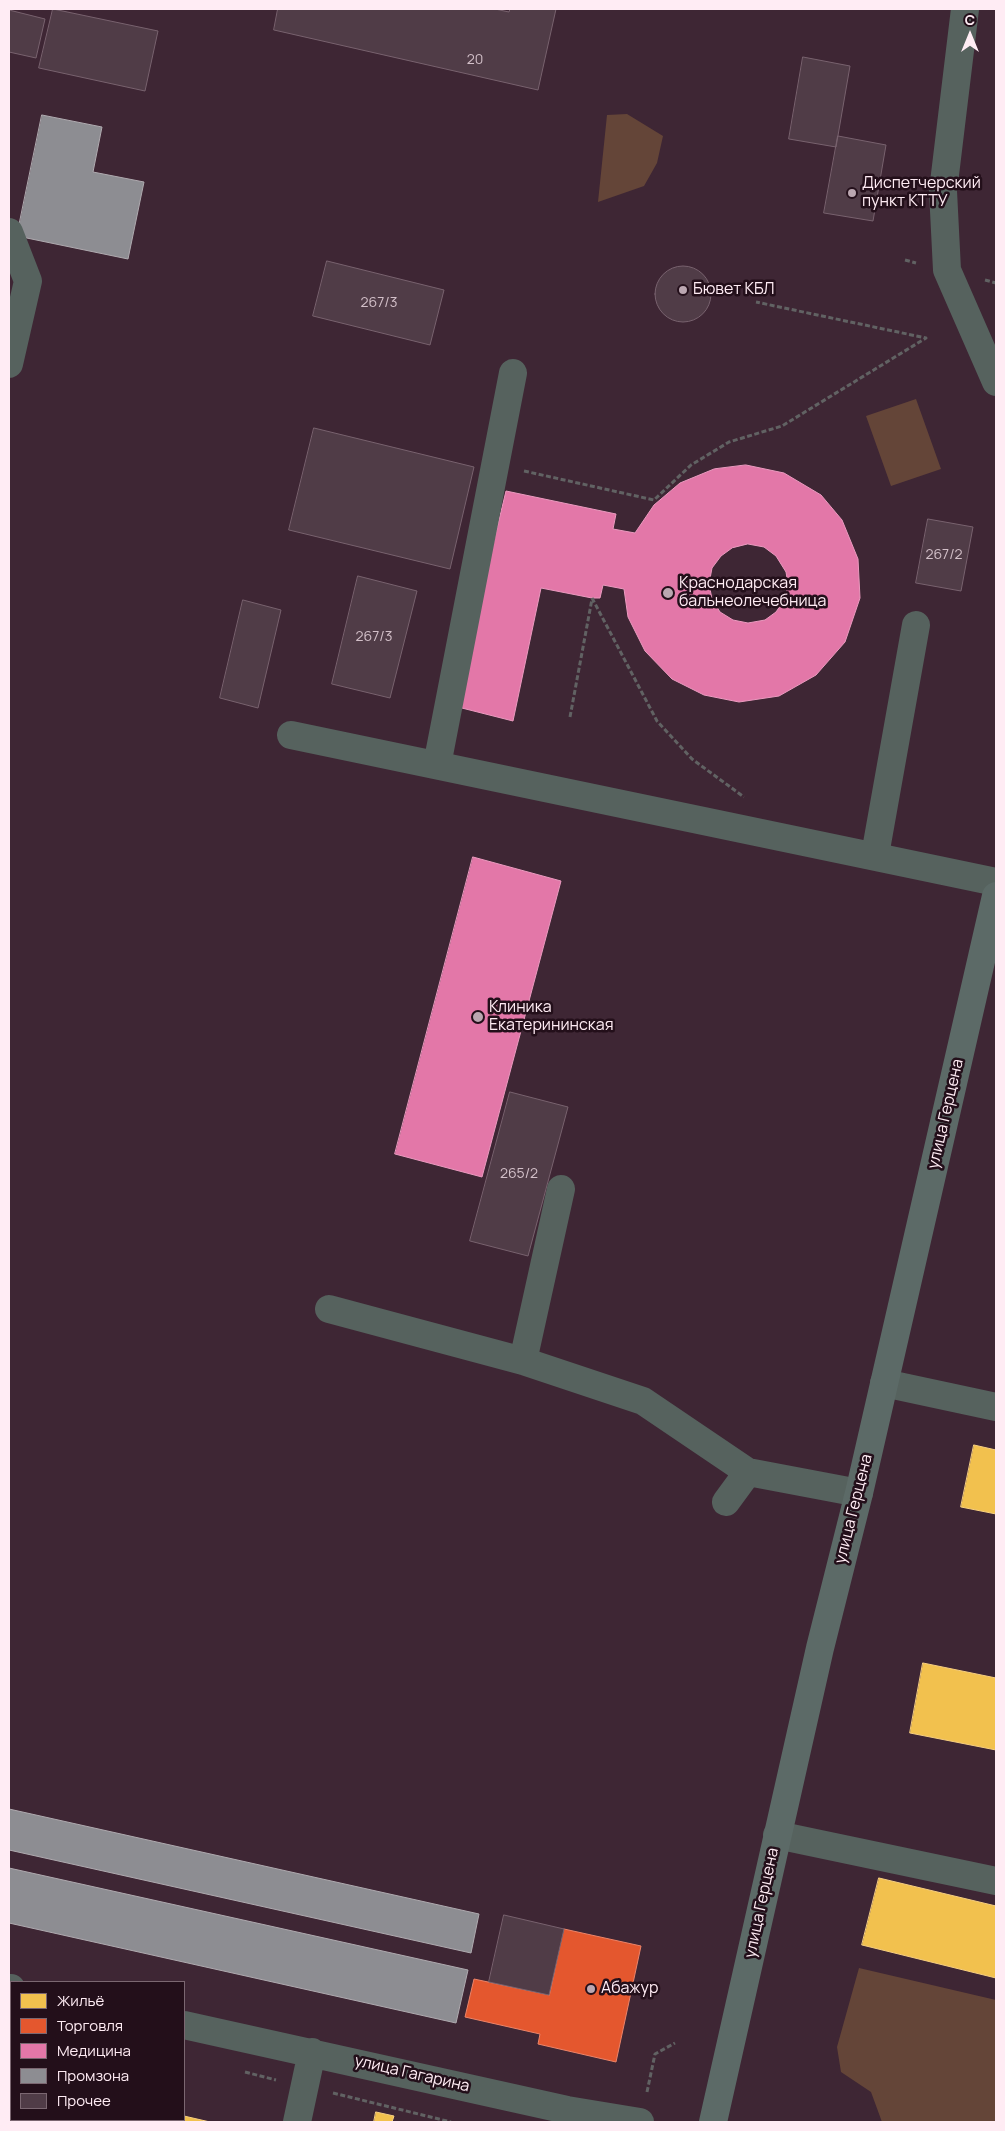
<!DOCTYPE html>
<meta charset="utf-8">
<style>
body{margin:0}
#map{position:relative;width:1005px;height:2131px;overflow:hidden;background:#3e2634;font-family:Manrope,sans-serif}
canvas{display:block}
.frame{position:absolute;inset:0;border:10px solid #ffecf4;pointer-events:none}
.legend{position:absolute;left:10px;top:1981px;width:175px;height:140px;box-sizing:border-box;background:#230f1a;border:1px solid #7b6771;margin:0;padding:6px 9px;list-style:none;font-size:15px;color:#ffecf4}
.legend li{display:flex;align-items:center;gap:10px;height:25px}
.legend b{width:25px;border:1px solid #7b6771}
.north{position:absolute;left:945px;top:10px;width:50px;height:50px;-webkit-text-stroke:4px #230f1a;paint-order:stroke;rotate:0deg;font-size:14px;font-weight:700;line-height:20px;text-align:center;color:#ffecf4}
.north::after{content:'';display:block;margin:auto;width:18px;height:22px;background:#ffecf4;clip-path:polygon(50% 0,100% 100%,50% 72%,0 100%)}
</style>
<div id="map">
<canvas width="1005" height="2131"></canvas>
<div class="frame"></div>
<ul class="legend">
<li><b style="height:14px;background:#f2c14e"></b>Жильё</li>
<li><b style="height:14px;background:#e4572e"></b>Торговля</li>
<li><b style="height:14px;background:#e377a8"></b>Медицина</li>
<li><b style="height:14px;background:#8d8d92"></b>Промзона</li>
<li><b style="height:14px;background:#503c47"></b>Прочее</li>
</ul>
<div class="north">С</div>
</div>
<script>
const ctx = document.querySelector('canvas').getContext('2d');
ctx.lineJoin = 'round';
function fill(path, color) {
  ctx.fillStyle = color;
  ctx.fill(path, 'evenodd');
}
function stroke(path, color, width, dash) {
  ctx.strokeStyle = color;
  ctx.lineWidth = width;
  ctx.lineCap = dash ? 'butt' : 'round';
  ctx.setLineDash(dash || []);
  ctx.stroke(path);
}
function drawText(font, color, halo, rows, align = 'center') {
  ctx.font = font + ' Manrope,sans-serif';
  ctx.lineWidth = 5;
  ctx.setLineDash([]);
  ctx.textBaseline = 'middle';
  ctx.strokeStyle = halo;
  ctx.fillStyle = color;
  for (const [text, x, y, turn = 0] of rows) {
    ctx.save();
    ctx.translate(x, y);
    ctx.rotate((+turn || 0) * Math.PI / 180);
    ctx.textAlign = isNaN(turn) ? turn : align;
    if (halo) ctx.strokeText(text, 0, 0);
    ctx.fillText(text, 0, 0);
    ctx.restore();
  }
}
const green = new Path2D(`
 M627 114 663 136 657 163 644 186 598 202 607 115Z
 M916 399 941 469 891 486 866 416Z
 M859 1968 996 2000V2122H882L871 2092 841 2072 837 2047Z`);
const homes = new Path2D(`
 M974 1445 996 1450V1514L961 1507Z
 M923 1663 996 1678V1750L910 1733Z
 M879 1878 996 1906V1978L862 1945Z
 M376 2112 394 2116 392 2122H374Z
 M184 2116 210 2122H169L170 2120H184Z
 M59 2120H80V2122Z
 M103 2120H156L155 2122H102Z`);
const shops = new Path2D(`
 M564 1929 641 1946 616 2062 538 2044 540 2034 465 2017 474 1979 549 1995Z`);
const health = new Path2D(`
 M746 465 784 473 821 495 842 520 858 559 860 598 845 642 816 675 779 696 739 702 704 695 672 679 645 651 628 617 624 589 603 585 600 598H592L541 588 513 721 454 706 506 491 616 514 613 529 635 533 654 505 680 483 714 469ZM748 544 764 547 776 556 786 572 788 584 785 599 776 612 765 620 748 623 733 620 720 612 712 599 709 584 712 568 721 556 732 548Z
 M473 857 561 881 482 1177 395 1154Z`);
const industry = new Path2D(`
 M42 115 102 127 93 172 144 182 128 259 17 236Z
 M9 1809 479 1914 471 1953 9 1850Z
 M9 1868 468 1970 456 2023 9 1923Z`);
const building = new Path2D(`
 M53 9 158 31 145 91 39 68Z
 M278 9H495L509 12 510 9H556L538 90 274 30Z
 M9 10 45 19 36 58 9 52Z
 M803 57 850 66 836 147 789 139Z
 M838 136 886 145 873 221 824 213Z
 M327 261 444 290 430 345 313 316Z
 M655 294a28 28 0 1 1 56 0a28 28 0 1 1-56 0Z
 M314 428 474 467 450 569 289 530Z
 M928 519 973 527 961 591 916 583Z
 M358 576 417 591 390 698 332 684Z
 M243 600 281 610 258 708 220 698Z
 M510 1092 568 1107 528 1256 470 1241Z
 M504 1915 564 1929 549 1995 489 1982Z`);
const path = new Path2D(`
 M905 260 916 263
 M985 280 996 283
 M524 471 654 500 691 465 729 442 782 426 926 338 756 302
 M592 598 657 721 692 759 744 797
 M570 717 592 599
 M245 2072 276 2080
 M647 2092 655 2054 675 2043
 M333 2093 451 2122`);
const minor = new Path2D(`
 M965 9 943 191 947 270 996 382
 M9 232 28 281 9 364
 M291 735 996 882
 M437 765 513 373
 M875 855 916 625
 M329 1309 523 1361 643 1401 748 1472
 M523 1361 561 1189
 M884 1383 996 1407
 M726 1502 748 1472 859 1493
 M777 1835 996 1881
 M9 1988H11
 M184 2025 567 2110 640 2122
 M297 2122 312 2052`);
const major = new Path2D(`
 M713 2122 820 1648 859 1493 996 896`);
const markers = [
 [852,193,5,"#bba7b1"],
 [683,290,5,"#bba7b1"],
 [668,593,6,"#bba7b1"],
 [478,1017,6,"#bba7b1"],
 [591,1989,5,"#bba7b1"]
];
const numberNames = [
 ["20",475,60],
 ["267/3",379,303],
 ["267/2",944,555],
 ["267/3",374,637],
 ["265/2",519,1174]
];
const poiNames = [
 ["Диспетчерский",862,184],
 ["пункт КТТУ",862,202],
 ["Бювет КБЛ",693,290],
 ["Краснодарская",679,584],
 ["бальнеолечебница",679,602],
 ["Клиника",489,1008],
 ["Екатерининская",489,1026],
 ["Абажур",601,1989]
];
const streetNames = [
 ["улица Герцена",946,1114,-77],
 ["улица Герцена",854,1509,-76],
 ["улица Герцена",762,1903,-78],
 ["улица Гагарина",412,2074,13]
];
fill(green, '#644538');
fill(homes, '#f2c14e');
stroke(homes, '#f6ce80', 1);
fill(shops, '#e4572e');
stroke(shops, '#ec8469', 1);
fill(health, '#e377a8');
stroke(health, '#eb9abf', 1);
fill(industry, '#8d8d92');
stroke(industry, '#afaaaf', 1);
fill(building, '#503c47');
stroke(building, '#78626e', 1);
stroke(path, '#616263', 3, [5, 2.5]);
stroke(minor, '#56625e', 28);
stroke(major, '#5c6a67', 28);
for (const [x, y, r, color] of markers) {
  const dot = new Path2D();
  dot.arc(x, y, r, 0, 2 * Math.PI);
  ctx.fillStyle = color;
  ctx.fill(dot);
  stroke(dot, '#230f1a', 2);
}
drawText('14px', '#d3c0c9', null, numberNames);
drawText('16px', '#ffecf4', '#230f1a', poiNames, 'left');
drawText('16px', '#ffecf4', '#230f1a', streetNames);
</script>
